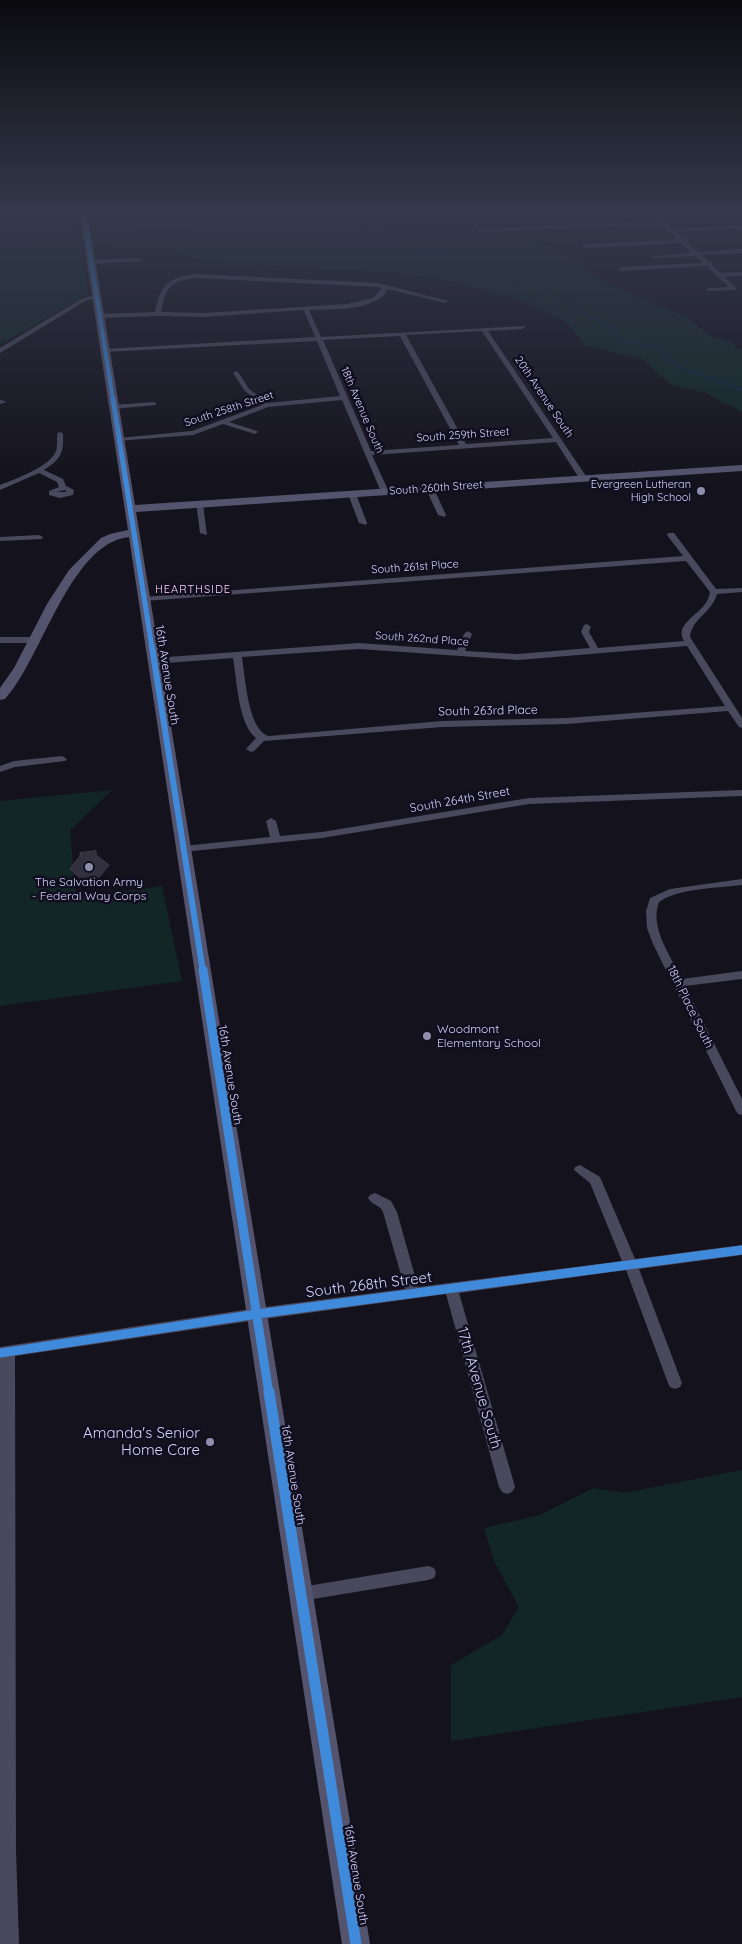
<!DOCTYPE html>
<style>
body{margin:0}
canvas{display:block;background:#14121c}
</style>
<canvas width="742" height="1944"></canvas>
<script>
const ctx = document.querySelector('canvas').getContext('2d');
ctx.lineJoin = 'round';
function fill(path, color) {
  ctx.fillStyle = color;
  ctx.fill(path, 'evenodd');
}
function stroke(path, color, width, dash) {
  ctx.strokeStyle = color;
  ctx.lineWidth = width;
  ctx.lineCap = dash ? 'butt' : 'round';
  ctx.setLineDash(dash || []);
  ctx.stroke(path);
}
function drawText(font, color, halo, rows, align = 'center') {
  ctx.font = font + ' Quicksand,sans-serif';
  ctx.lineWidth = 5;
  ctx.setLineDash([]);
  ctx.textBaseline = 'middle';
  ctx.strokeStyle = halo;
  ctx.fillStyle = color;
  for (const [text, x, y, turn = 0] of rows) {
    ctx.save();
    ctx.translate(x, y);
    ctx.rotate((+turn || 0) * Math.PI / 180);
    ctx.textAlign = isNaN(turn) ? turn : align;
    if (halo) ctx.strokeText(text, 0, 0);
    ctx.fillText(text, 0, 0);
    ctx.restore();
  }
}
const green = new Path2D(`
 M0 210H7L6 215 24 217 76 213V230L80 237 88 294 0 344Z
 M151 210H294L267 213 261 218 277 223 302 225H350L410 232H466L484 235 494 239 535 241 576 259 589 272 605 283 686 317 712 337 732 342 737 349H742V412C733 405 716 402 710 394L670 384 641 358 586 346 567 323 524 301 458 282 387 271 324 269 208 262 172 249 123 248 95 241 91 213Z
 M742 227V239L685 241 672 230Z
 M112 790 70 831 76 898 162 886 182 981 0 1006V801Z
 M742 1470V1697L451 1741V1665L502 1635 519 1607 494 1561 484 1528 540 1515 594 1488 624 1493Z`);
const stream = new Path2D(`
 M0 245H12L35 240 97 238 150 231 196 233 255 239 281 238 328 241 441 251 460 257 469 265 504 274 513 281 541 288 556 299 573 304 591 318 606 323 622 340 657 348 663 351 670 362 678 367 724 382 742 390`);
const building = new Path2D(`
 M96 851V855L109 865 95 882 82 884 81 879 70 869 80 856V853Z`);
const minor = new Path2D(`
 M147 210H177L84 217 81 215Z
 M650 210H687L657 212 672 228 742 225V229L675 231 684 239 687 240V242L697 252 742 249V253L701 255 709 262 712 263V265L721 273 742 272V276L724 277 736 288V290L706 291 708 288 729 287 706 266 621 271 618 269 621 267 703 263 695 256 654 258 651 256 692 253 681 243 585 248 582 246 585 244 678 240 662 225 479 232 476 230 479 228 659 222Z
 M140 258 142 261 92 264 89 262 92 260Z
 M197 274 378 283 448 301 445 303 388 289C376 312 332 309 309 310L321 337 524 326 525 327 522 329 488 331 588 479 581 481 556 442 372 455 389 492 382 494 342 400 268 407 229 422 257 431 258 432 255 434 223 424 193 435 117 441 116 440 119 438 192 431 262 405 245 391 233 373 236 371 238 372 249 389 268 403 340 396 317 341 103 352 102 351 105 349 315 337 304 310 204 317 158 316 99 318 96 316 99 314 155 312C161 284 168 277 197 274ZM197 278 378 287 382 288 373 298 347 304 204 313 161 312C166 287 171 280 197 278ZM482 331 553 438 466 444 406 335ZM400 336 459 445 371 451 323 340Z
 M98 295 100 298 87 300 0 353V348L83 298Z
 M0 400 5 401 6 402 0 404Z
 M154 402 156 403V405L113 409 110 407 113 405Z
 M58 432 63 433C64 453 61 459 44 470L63 479 66 486 74 490 73 495 60 498 49 495V491L59 487 57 482 39 473 0 490V485C15 479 50 467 56 451 58 445 56 438 58 432ZM65 490 66 492H57Z
 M427 487 434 489 446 515 445 517 438 515 426 489Z
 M349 492 356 494 367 523 366 525 359 523 348 494Z
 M196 502 203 504 207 535 200 533Z
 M668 533H674L716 589 742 588V592L717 594C711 614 692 618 690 637L742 718V728L739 727 728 711 567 724 442 727 264 741 254 751 251 752 246 749 256 738C238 724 237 680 233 658L154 664 150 661 154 658 359 643 457 650 464 634 468 631 472 634 465 651 518 654 590 648 581 632 584 625 587 624 591 627 589 632 598 648 684 641C674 625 698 615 705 604 708 601 709 596 710 592L686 561 144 601 140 599 144 597 683 556 667 535ZM687 646 725 706 567 718 442 721 269 736C248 731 245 676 242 657L359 649 518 660Z
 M39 535 43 537 42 539 0 541V537Z
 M0 637H35L39 640 35 643H0Z
 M62 756 67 759 65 761 15 767 0 772V766L14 761Z
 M742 790V796L529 804 322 838 183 852 178 849 183 846 270 837 266 821 271 818 276 821 280 836 322 832 529 798Z
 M742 879V885C718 888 679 888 659 902 649 927 671 957 682 979L742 971V979L685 986 742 1099V1115L738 1114 736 1111 653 944 647 928 646 911 650 898 670 889Z
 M580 1165 600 1177 635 1259 742 1245V1255L639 1269 682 1383 680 1387 675 1389 670 1387 668 1383 626 1270 459 1293 515 1487 512 1492 507 1494 502 1492 499 1487 446 1294 257 1320 15 1356 16 1850 19 1944H0V1347L257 1308 405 1289 383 1212C380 1205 372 1205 368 1198L370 1195 375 1193 391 1201 397 1212 418 1287 622 1261 590 1183 574 1170 575 1167Z
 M428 1566 434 1568 436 1573 434 1578 428 1580 301 1601 295 1599 293 1594 295 1589 301 1587Z`);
const secondary = new Path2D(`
 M79 210H87L135 505 742 465V471L136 512 370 1944H342L129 537C70 543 42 659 5 699L0 700V688L14 668 47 604 69 570 101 538 110 534 128 530Z`);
const cyclewayFar4 = new Path2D(`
 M83 210 113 400`);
const cyclewayFar3 = new Path2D(`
 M113 399 152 648`);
const cyclewayFar2 = new Path2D(`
 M152 647 203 972`);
const cyclewayFar1 = new Path2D(`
 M203 970 269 1394
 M0 1353 257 1314 742 1250`);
const cycleway = new Path2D(`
 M269 1392 356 1944`);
const markers = [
 [701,491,5,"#918ead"],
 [89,867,5,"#918ead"],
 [427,1036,5,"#918ead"],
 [210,1442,5,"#918ead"]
];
const farStreetnames = [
 ["20th Avenue South",544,397,56],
 ["South 258th Street",229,409,-18],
 ["18th Avenue South",362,410,67],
 ["South 259th Street",463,435,-4],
 ["South 260th Street",436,488,-4],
 ["South 261st Place",415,567,-4],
 ["South 262nd Place",422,639,4]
];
const farPoinames = [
 ["Evergreen Lutheran",691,485],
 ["High School",691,498]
];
const farNeighbourhoodnames = [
 ["HEARTHSIDE",193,590]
];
const streetNames = [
 ["16th Avenue South",167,675,81],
 ["South 263rd Place",488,711,-1],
 ["South 264th Street",460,800,-10],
 ["18th Place South",690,1007,64],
 ["16th Avenue South",230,1075,81],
 ["16th Avenue South",293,1475,81],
 ["16th Avenue South",356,1875,81]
];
const poiNames = [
 ["The Salvation Army",89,882],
 ["- Federal Way Corps",89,896],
 ["Woodmont",437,1029,"left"],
 ["Elementary School",437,1043,"left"]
];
const nearStreetnames = [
 ["South 268th Street",369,1285,-7],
 ["17th Avenue South",479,1388,74]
];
const nearPoinames = [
 ["Amanda's Senior",200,1433],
 ["Home Care",200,1450]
];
fill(green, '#122626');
stroke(stream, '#122541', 2);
fill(building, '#32303e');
stroke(building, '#403d4f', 1);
fill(minor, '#49485c');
fill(secondary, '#55546e');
stroke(cyclewayFar4, '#408adc', 4);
stroke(cyclewayFar3, '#408adc', 5);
stroke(cyclewayFar2, '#408adc', 6);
stroke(cyclewayFar1, '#408adc', 9);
stroke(cycleway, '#408adc', 11);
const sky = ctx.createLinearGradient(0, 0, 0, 482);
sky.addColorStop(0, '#0b0a0f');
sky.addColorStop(0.44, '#34394b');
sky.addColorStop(1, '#34394b00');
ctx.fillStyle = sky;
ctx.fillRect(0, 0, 742, 482);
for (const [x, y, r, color] of markers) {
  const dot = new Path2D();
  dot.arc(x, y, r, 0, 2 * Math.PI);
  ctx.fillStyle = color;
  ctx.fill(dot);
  stroke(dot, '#110f1f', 2);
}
drawText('11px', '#d5d1fb', '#110f1f', farStreetnames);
drawText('11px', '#d5d1fb', '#110f1f', farPoinames, 'right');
ctx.letterSpacing = '1px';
drawText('11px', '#fbd3ed', '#110f1f', farNeighbourhoodnames);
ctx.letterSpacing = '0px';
drawText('12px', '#d5d1fb', '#110f1f', streetNames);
drawText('12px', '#d5d1fb', '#110f1f', poiNames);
drawText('15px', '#d5d1fb', '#110f1f', nearStreetnames);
drawText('15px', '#d5d1fb', '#110f1f', nearPoinames, 'right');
</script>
